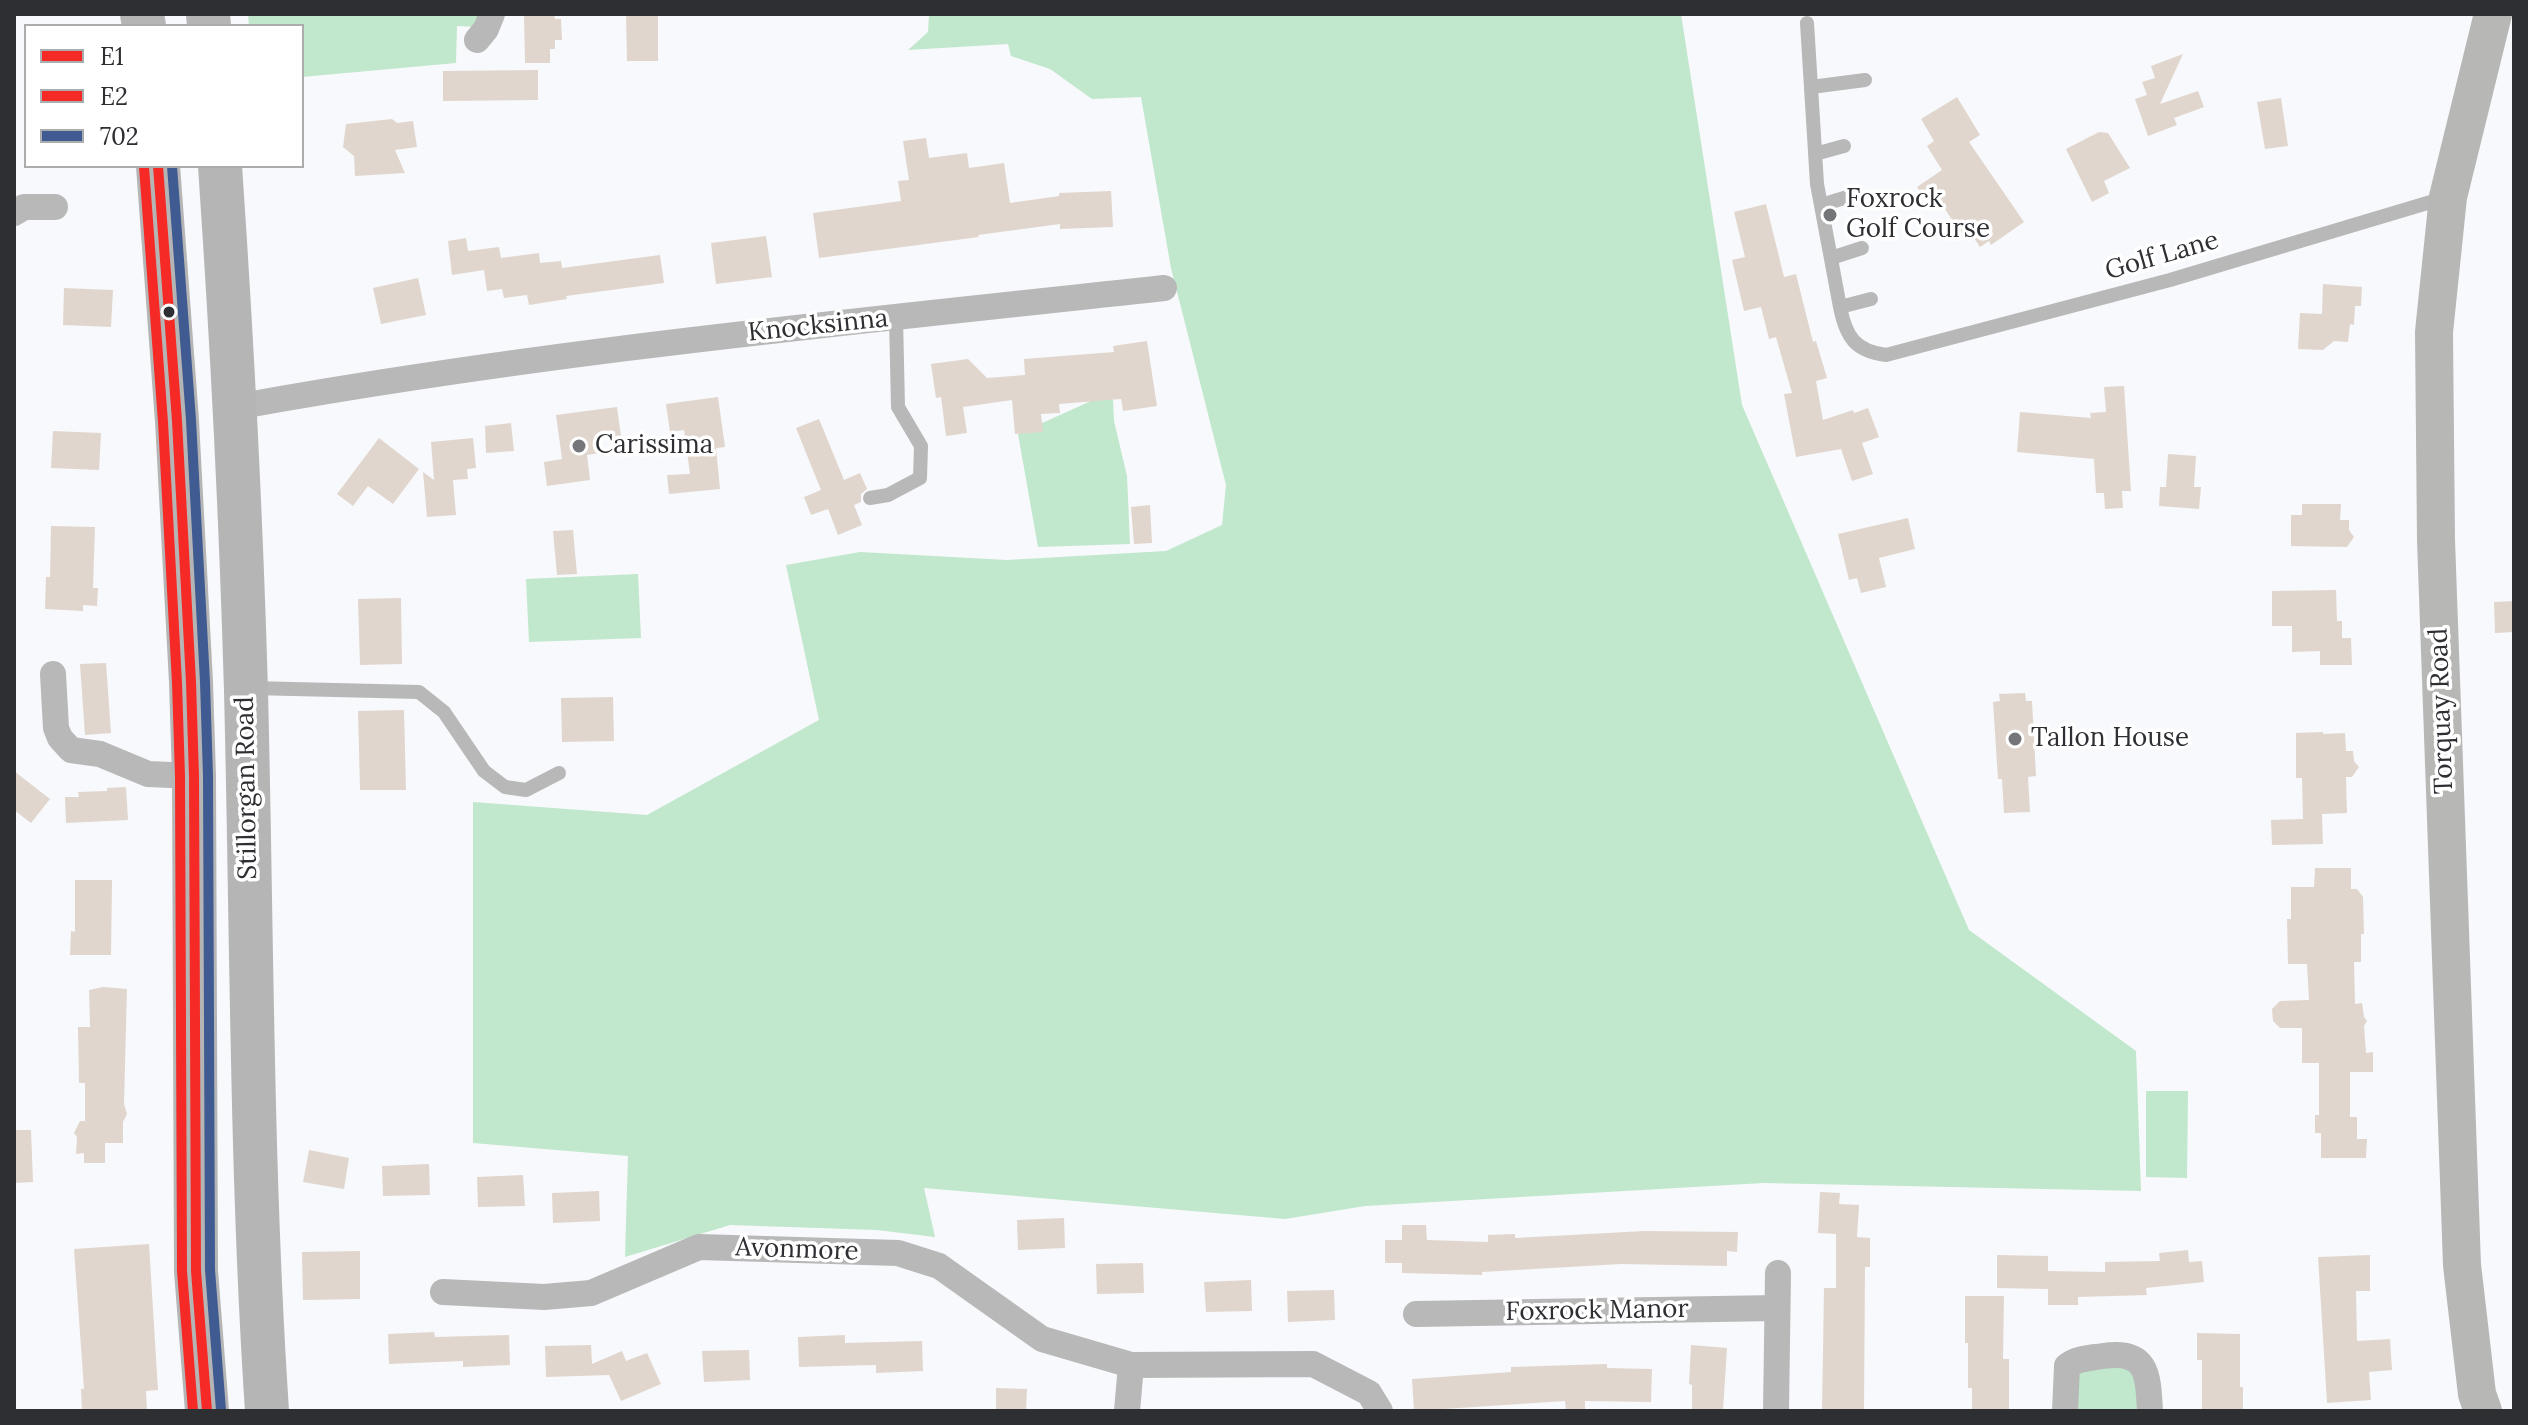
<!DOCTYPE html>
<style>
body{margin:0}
#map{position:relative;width:2528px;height:1425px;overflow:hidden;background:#f7f9fc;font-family:Lora,serif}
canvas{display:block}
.frame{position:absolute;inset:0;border:16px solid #2d2f33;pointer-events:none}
.legend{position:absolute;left:24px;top:24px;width:280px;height:144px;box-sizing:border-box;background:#fff;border:2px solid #abacad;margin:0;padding:10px 14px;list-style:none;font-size:24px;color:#2d2f33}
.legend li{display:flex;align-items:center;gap:16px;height:40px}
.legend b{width:40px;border:2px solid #abacad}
</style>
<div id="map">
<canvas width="2528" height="1425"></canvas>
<div class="frame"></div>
<ul class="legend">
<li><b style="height:10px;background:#f52a26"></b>E1</li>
<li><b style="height:10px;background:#f52a26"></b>E2</li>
<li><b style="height:10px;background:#3f5b92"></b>702</li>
</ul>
</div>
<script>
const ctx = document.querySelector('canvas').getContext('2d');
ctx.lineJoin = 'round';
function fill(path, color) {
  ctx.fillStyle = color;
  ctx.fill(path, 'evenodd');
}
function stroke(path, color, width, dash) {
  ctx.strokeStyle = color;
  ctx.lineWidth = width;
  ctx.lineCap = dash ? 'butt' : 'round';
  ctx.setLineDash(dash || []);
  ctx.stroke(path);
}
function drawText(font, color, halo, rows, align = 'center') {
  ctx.font = font + ' Lora,serif';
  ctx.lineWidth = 7;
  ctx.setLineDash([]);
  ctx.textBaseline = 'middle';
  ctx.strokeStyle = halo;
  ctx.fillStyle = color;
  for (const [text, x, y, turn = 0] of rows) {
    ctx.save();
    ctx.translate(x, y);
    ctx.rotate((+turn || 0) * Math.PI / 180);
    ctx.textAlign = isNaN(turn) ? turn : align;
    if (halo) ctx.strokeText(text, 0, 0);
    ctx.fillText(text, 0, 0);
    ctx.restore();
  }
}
const green = new Path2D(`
 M248 14H482L477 27 457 26 456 63 302 77V26H249Z
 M929 14H1681L1742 405 1969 930 2136 1051 2141 1191 1763 1183 1365 1206 1285 1219 924 1188 935 1237 877 1230 730 1225 625 1257 628 1156 473 1143V802L647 815 819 720 786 565 860 552 1007 560 1166 551 1222 525 1226 485 1171 268 1141 97 1092 99 1050 69 1011 56 1008 44 908 50 928 32Z
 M1102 396 1113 400 1114 421 1127 476 1130 544 1038 547 1018 434Z
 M638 574 641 638 529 642 526 579Z
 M2146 1091H2188L2187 1178 2146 1177Z
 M2114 1362 2137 1375 2141 1411H2076L2078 1372Z`);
const building = new Path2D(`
 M524 14H554L555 19H561L562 40H555V49H550V63H525Z
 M626 14H658V61H627Z
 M2183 54 2160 104 2198 91 2204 107 2174 118 2177 125 2148 136 2135 99 2147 95 2142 82 2155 78 2151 66Z
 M538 70V100L443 101V71Z
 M1957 97 1980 135 1969 142 2024 222 1991 245 1989 241 1980 247 1968 229 1961 233 1938 199 1929 205 1917 187 1942 170 1927 146 1934 141 1921 119Z
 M2281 98 2288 146 2265 149 2257 102Z
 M392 119 397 123 413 121 417 147 395 150 405 173 355 176 354 156 343 147 346 124Z
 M2099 132 2108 133 2130 168 2104 181 2109 193 2092 202 2066 149Z
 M926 138 929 158 967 153 969 168 1004 163 1010 203 1059 196V193L1111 191 1113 227 1060 229V224L978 235 979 237 819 258 813 213 901 201 898 181 909 180 903 141Z
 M1766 204 1784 277 1796 274 1813 342 1816 341 1827 378 1816 381 1823 420 1853 410 1854 413 1868 408 1879 437 1862 443 1873 474 1852 481 1841 449 1796 457 1784 394 1792 393 1776 337 1769 339 1761 307 1744 311 1732 260 1745 257 1734 212Z
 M766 236 772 277 716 284 711 243Z
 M466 238 468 251 499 247 501 258 539 253 540 263 561 261 562 268 660 255 664 283 566 296 567 299 529 305 527 295 504 298 502 289 487 291 484 270 452 275 448 241Z
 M418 278 426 315 381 324 373 288Z
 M2323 284 2362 287 2361 306H2355L2354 325 2350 324 2348 342 2334 341 2323 350 2298 349 2300 313 2322 314Z
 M64 288 113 290 111 327 63 325Z
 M1147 341 1157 406 1123 411 1121 399 1059 404 1060 413 1041 414 1043 432 1015 434 1012 400 963 407 967 433 946 436 941 397 936 398 931 364 968 359 987 378 1025 375 1024 359 1114 352 1113 346Z
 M2124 386 2131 491H2122L2123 508 2105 509 2104 493H2096L2094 459 2017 452 2020 412 2091 418 2090 413 2106 412 2104 387Z
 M718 397 725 447 716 448 720 489 669 494 667 475 690 474 684 430 670 432 666 404Z
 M617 407 621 436 597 439 600 453 587 455 590 480 547 486 544 462 562 459 556 415Z
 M819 419 844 480 860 473 867 489 861 494V502L854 505 862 525 838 535 828 509 811 515 804 497 821 490 796 428Z
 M511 423 514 451 486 453 485 426Z
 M53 431 101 433 99 470 51 468Z
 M379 438 419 469 393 504 368 486 353 506 337 494Z
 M473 438 476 468 467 469 468 479 453 480 456 515 427 517 423 472 434 480 431 442Z
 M2168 454 2196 456 2194 487H2201L2199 509 2159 506 2160 487H2166Z
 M2302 504H2341L2340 520H2349V530L2354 537 2347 547 2291 546V515H2302Z
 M1150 505 1152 543 1134 544 1131 507Z
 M1908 518 1915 549 1879 558 1886 587 1861 593 1857 578 1849 580 1838 534Z
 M51 526 95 527 93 588H98L97 606 83 605V611L45 609 46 577H50Z
 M573 530 577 574 557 575 553 531Z
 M2336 590 2337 621H2342V638H2351L2352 665H2320V651L2292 652V626H2272V591Z
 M401 598 402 664 360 665 358 599Z
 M2514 601V632L2495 633 2494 602Z
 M106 663 111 733 85 735 80 664Z
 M2025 693 2026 701H2032L2036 776 2028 777 2030 812 2004 813 2002 779H1998L1993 702 2000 701 1999 694Z
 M613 697 614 741 562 742 561 698Z
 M404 710 406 790H360L358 711Z
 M2323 732V734L2345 733 2346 751H2353L2354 761 2359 767 2352 777H2346L2347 813 2322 814 2323 844 2272 845 2271 820 2303 819 2302 778H2296V733Z
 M14 771 50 799 31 823 14 810Z
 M126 787 128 820 66 823 65 797H79L78 792 107 791V788Z
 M2315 868H2351V889H2357L2363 897 2364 934H2361V962H2354L2355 1004 2362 1003 2364 1017 2367 1021 2364 1026 2366 1053 2373 1052V1072H2350V1117H2357V1139H2367L2366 1158H2321V1133H2315V1115H2319V1063H2302V1028H2280L2273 1021 2272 1009 2280 1001 2309 1000 2307 964H2288L2287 919H2291V887H2314Z
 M75 880H112L111 955H70L71 931 75 932Z
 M103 987 127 989 124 1104 127 1114 123 1122V1143H105V1163H84V1153L76 1154 77 1137 74 1133 80 1121H85V1083H79L78 1027H90L89 990Z
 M14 1130H31L33 1182 14 1183Z
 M309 1150 349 1158 344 1189 303 1182Z
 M429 1164 430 1195 383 1196 382 1166Z
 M523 1175 525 1206 478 1207 477 1177Z
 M599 1191 600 1221 553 1223 552 1193Z
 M1820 1192 1840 1193 1839 1204 1859 1205 1857 1237 1870 1238V1267H1865L1864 1411H1822L1824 1288H1836V1234L1818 1233Z
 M1064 1218 1065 1248 1018 1250 1017 1220Z
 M1402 1225H1426L1427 1240 1488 1242V1235L1515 1234V1238L1644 1231 1738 1232 1737 1252 1727 1251V1266L1621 1264 1482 1272V1275L1402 1273V1263H1385V1240H1402Z
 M149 1244 158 1390 146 1391 147 1411H82L81 1389H84L74 1249Z
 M2188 1250 2189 1262 2202 1261 2204 1282 2146 1288 2147 1295 2078 1297V1305H2048V1289L1997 1288V1255L2048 1256V1271L2105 1272V1262L2160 1261 2159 1253Z
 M360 1251V1299L303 1300 302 1252Z
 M2370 1255V1291H2356L2357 1341 2390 1339 2392 1370 2369 1372 2371 1400 2327 1403 2318 1257Z
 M1143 1263 1144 1293 1097 1294 1096 1264Z
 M1251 1280 1252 1311 1206 1312 1204 1282Z
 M1334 1290 1335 1320 1288 1322 1287 1291Z
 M1965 1296H2004L2003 1359H2009V1411H1972V1388H1968V1343H1965Z
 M434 1332 435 1337 509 1335 510 1365 463 1367V1361L389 1364 388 1334Z
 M2197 1333 2240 1334V1387H2243V1411H2202V1360H2197Z
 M845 1335V1343L922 1341 923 1371 876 1373V1365L799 1367 798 1337Z
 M591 1345 592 1364 622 1351 626 1361 647 1353 661 1384 621 1401 609 1375 546 1377 545 1346Z
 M1691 1345 1727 1348 1723 1411H1692V1385L1689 1384Z
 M749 1350 750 1380 704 1382 702 1351Z
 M1607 1364V1368L1652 1369 1651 1402 1585 1401V1411H1566L1565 1401 1414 1411 1412 1379 1511 1372V1367Z
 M996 1388 1027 1389 1026 1411H996Z`);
const lane = new Path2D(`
 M1807 23 1817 184 1840 307C1846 337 1855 351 1886 355L2170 280 2444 198
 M1811 87 1865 80
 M1815 154 1844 146
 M1821 205 1854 195
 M1831 258 1862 248
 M1840 307 1871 299
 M870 498 888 495 920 478 921 446 898 407 896 318
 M251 688 419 692 444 712 484 771 505 787 526 790 559 773`);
const street = new Path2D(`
 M477 40 486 29 492 14
 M14 213 24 207H55
 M236 407C543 351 854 322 1164 288
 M53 674 56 728 60 738 71 750 100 754 148 774 194 776
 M443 1292 544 1297 591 1293 699 1247 898 1253 939 1266 1042 1339 1131 1365 1313 1364 1369 1393 1380 1411
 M1416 1314 1777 1308
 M1127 1411 1131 1365
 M1776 1411 1778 1273
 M2065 1411 2067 1366C2077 1358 2090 1358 2103 1356 2148 1349 2148 1375 2150 1411`);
const secondary = new Path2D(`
 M2483 1411 2477 1394 2462 1265 2436 540 2434 332 2448 197 2493 14`);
const highway = new Path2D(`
 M142 14 144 26
 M208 14 209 26
 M158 166 177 421 191 682 194 776 196 1271 207 1411
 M220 166C232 341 241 516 246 691 252 931 251 1171 267 1411`);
const bus1 = new Path2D(`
 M158 166 177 421 191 682 194 776 196 1271 207 1411`);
const bus2 = new Path2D(`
 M144 167 163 422 177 683 180 776 182 1271 193 1411`);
const bus3 = new Path2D(`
 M172 166 191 420 205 682 208 776 210 1270 221 1410`);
const markers = [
 [1830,215,8,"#747679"],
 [169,312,7,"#2d2f33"],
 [579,446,8,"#747679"],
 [2015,739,8,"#747679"]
];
const poiNames = [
 ["Foxrock",1846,200],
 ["Golf Course",1846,230],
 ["Carissima",595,446],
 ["Tallon House",2031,739]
];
const streetNames = [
 ["Golf Lane",2162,256,-16],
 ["Knocksinna",818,326,-6],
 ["Torquay Road",2442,711,-92],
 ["Stillorgan Road",247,788,-91],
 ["Avonmore",797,1250,2],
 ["Foxrock Manor",1597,1311,-1]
];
fill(green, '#c1e7cc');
fill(building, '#e1d6cd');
stroke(lane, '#b7b8b7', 14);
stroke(street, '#b7b8b7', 26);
stroke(secondary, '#b7b7b6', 38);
stroke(highway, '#b6b5b5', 44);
stroke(bus1, '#f52a26', 10);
stroke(bus2, '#f52a26', 10);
stroke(bus3, '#3f5b92', 10);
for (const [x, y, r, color] of markers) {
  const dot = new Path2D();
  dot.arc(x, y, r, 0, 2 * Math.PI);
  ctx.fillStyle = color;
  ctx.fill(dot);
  stroke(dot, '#fff', 3);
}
drawText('26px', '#2d2f33', '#fff', poiNames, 'left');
drawText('26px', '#2d2f33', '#fff', streetNames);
</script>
